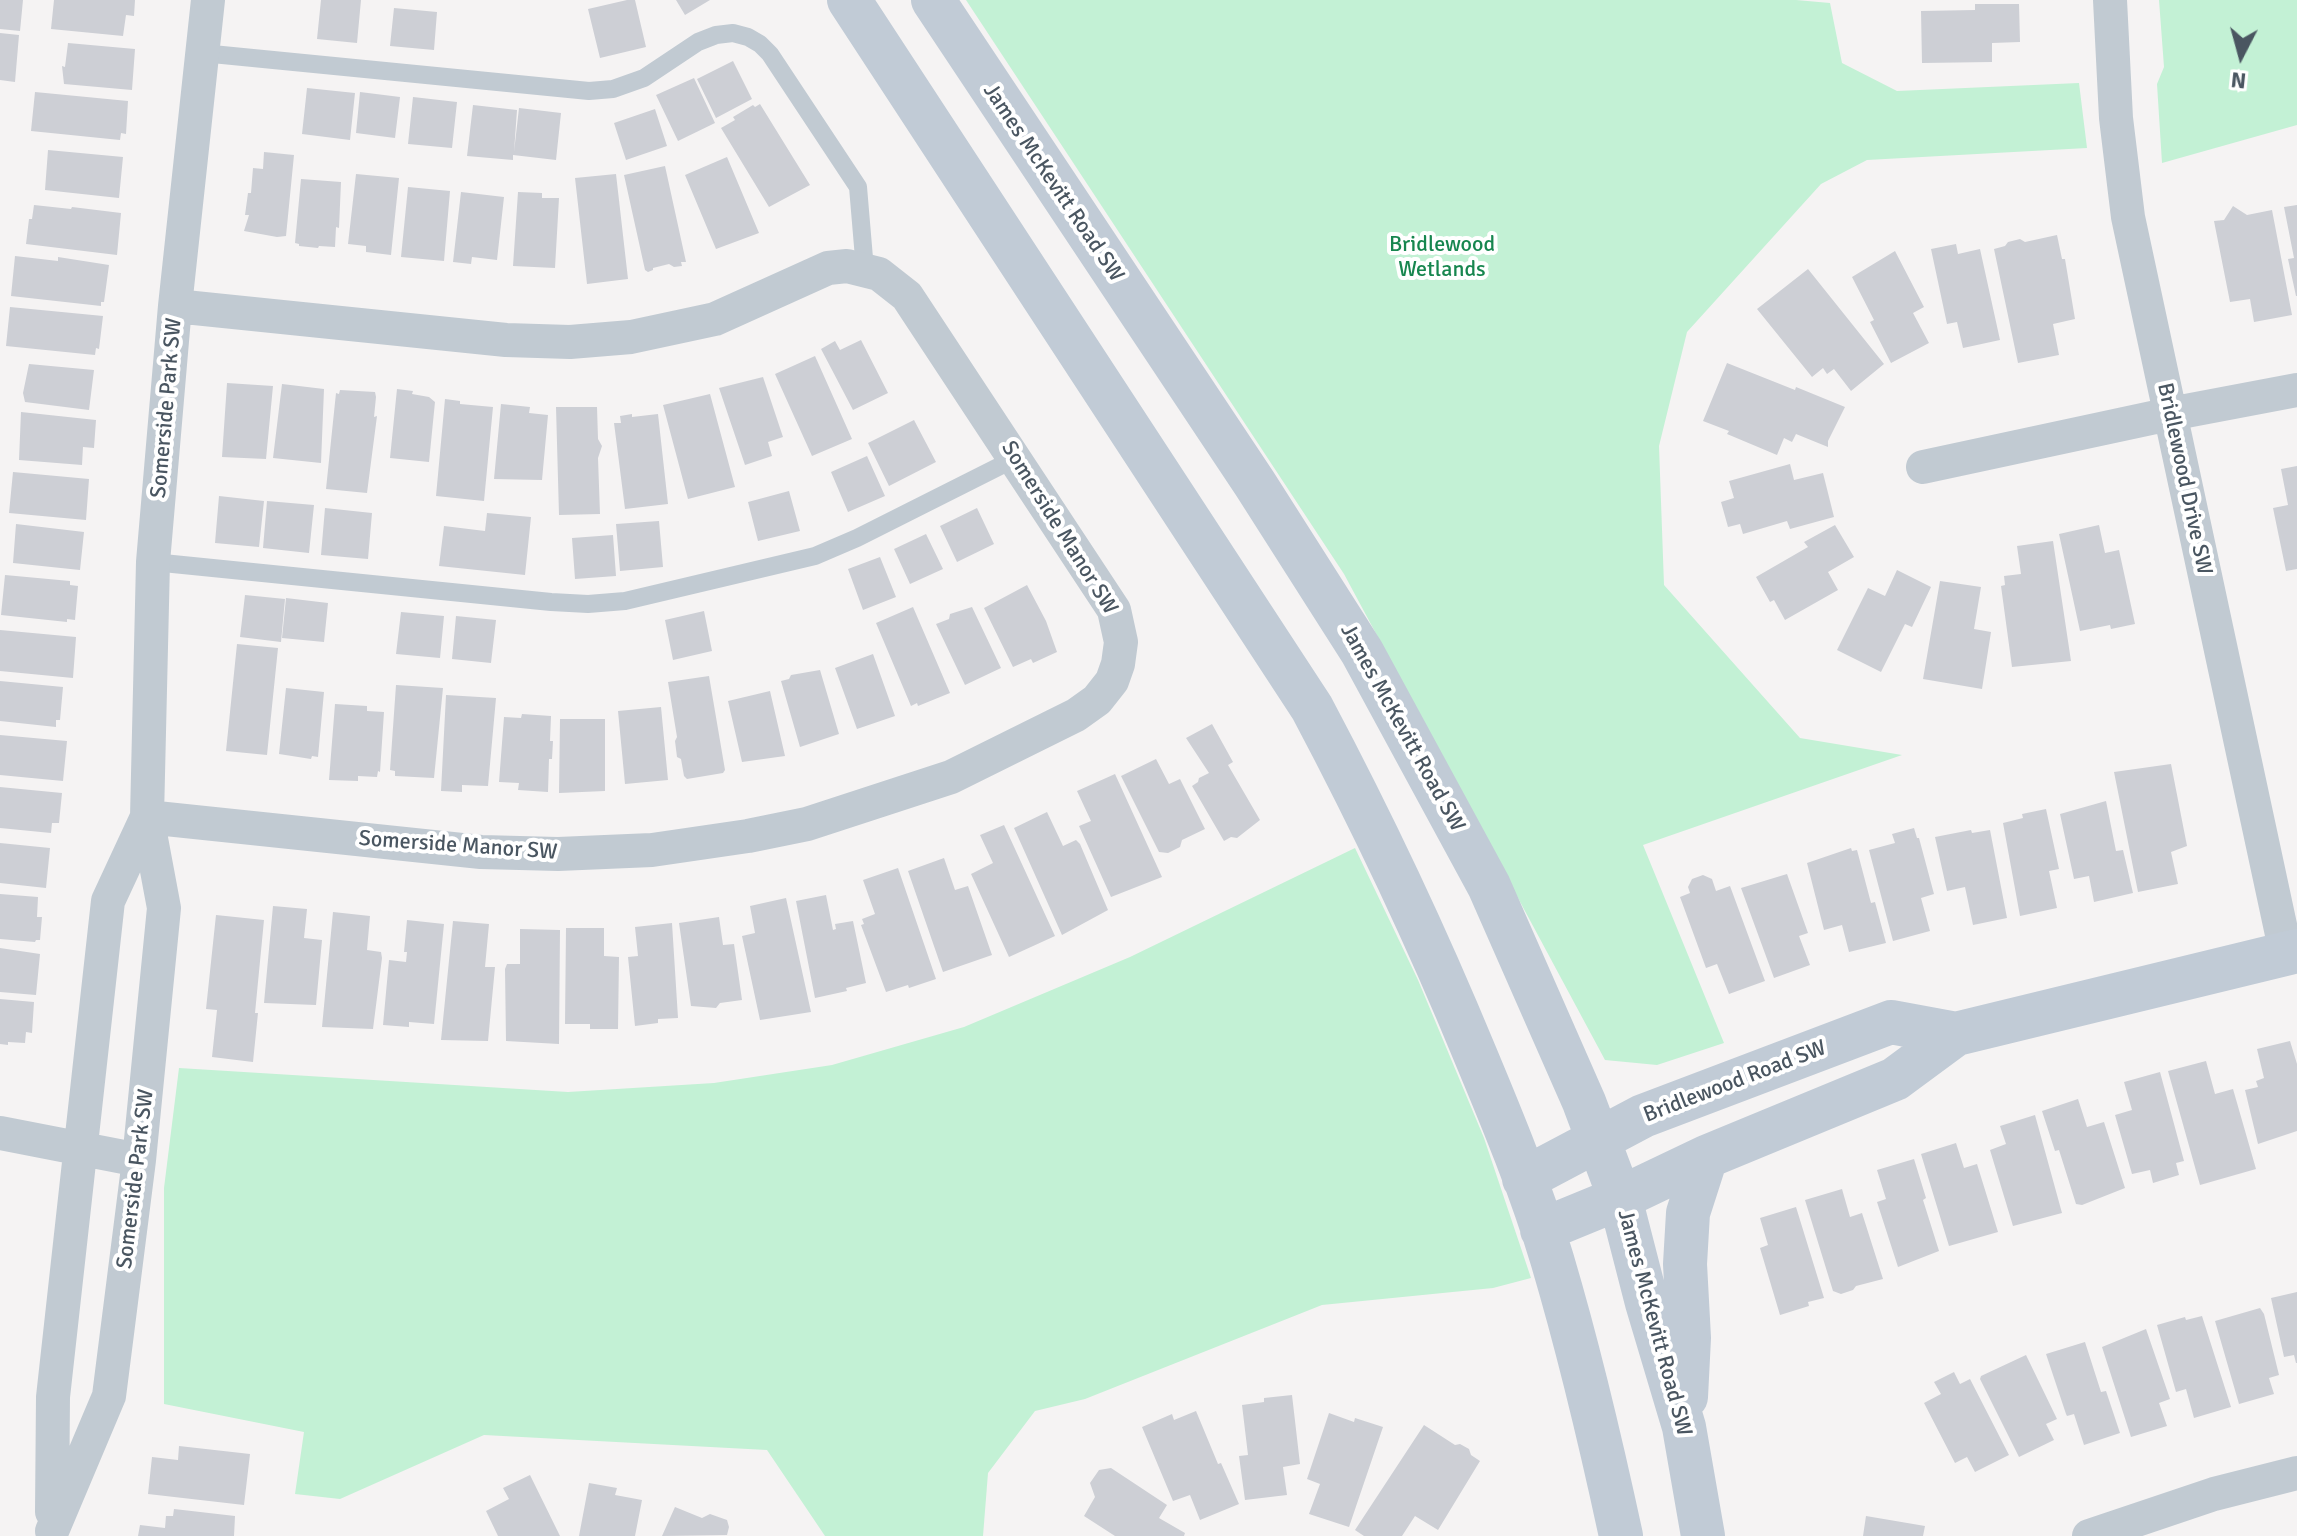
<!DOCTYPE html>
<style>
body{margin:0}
#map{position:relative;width:2297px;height:1536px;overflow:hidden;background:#f5f3f3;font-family:Signika,sans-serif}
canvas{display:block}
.north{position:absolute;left:2201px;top:16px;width:80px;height:80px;-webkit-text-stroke:6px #fff;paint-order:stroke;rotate:186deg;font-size:22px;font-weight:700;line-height:32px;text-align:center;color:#4a5661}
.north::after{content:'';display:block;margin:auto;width:28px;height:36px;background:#4a5661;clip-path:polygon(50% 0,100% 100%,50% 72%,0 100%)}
</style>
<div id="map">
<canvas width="2297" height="1536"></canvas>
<div class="north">N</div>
</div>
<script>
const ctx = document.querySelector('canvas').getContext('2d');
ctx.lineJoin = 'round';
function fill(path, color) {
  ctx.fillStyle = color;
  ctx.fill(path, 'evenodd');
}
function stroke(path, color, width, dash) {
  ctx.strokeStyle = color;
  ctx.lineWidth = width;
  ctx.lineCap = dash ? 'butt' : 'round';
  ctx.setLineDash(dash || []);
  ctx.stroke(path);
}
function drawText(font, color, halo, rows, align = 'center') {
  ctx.font = font + ' Signika,sans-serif';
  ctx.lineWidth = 8;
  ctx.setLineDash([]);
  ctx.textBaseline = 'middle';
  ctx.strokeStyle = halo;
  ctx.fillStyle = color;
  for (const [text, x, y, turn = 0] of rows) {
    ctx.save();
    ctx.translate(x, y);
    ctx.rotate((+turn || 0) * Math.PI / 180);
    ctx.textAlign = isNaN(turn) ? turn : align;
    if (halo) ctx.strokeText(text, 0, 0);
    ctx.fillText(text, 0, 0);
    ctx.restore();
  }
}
const green = new Path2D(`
 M966 0H1796L1830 3 1842 63 1897 91 2079 83 2087 148 1867 160 1821 184 1687 332 1659 446 1664 585 1800 738 1902 755 1643 845 1724 1043 1657 1065 1605 1060 1344 574Z
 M2159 0H2297V125L2162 163 2157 84 2164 67Z
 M1355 848 1418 980 1484 1138 1531 1278 1493 1288 1322 1305 1085 1399 1035 1411 988 1473 983 1536H825L767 1450 484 1435 340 1499 295 1494 304 1432 164 1404V1188L179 1068 568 1092 714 1083 832 1065 964 1027 1130 957Z`);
const building = new Path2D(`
 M0 0H23L20 31 0 29Z
 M54 0H135L134 16 126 15 123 36 51 29Z
 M321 0H361L357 43 317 39Z
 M627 0H635L646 47 600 58 588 9Z
 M676 0H710L685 15Z
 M1975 4H2019L2020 42 1992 43V62L1922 63 1921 11 1975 10Z
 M394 8 437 12 434 50 390 46Z
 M0 33 19 35 15 82 0 80Z
 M68 43 135 49 132 90 64 84 62 66 65 67Z
 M733 61 752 99 716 118 697 79Z
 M694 78 715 123 678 141 656 95Z
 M307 88 355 93 350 140 302 134Z
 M35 92 128 101 126 134 121 133 120 140 31 131Z
 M360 92 400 97 395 138 356 133Z
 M413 97 457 102 452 148 408 144Z
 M760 104 810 185 769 207 721 128 735 120 733 117 753 105 755 107Z
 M473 105 517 110 514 152 519 108 561 113 556 160 513 155V160L467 156Z
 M655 109 667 146 626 160 614 123Z
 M48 150 123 157 119 198 45 190Z
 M264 152 294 155 286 236 277 237 244 231 249 215H245L248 193H251L253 168 263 169Z
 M727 157 759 233 716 249 685 175Z
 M665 166 686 262H681L682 266 674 267 669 264 653 268V270L648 272 645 270 624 175Z
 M356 174 399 178 391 255 366 252V246L348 244Z
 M616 174 628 279 587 284 575 178Z
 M301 179 341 182 339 228 336 227 335 247 319 246 318 248 299 246V244L295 243Z
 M408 187 450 191 444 261 401 257Z
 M461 192 504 197 497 260 472 257 471 264 453 262Z
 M518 192 542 193V198H559L555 268 513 266Z
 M34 205 71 209 72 207 121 213 117 255 26 244 29 219H32Z
 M2297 205V296H2296L2288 259 2294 258 2284 207Z
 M2233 206 2247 215 2272 210 2292 315 2254 322 2250 299 2230 302 2214 221 2224 220Z
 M2057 235 2062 259H2065L2075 319 2053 324 2059 355 2018 363 1994 249 2005 246 2008 242 2020 239 2025 242Z
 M1956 244 1958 254 1980 249 2000 340 1963 348 1957 322 1947 324 1931 249Z
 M1895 251 1924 307 1913 313 1929 343 1891 363 1870 322 1874 320 1852 277Z
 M15 256 58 261V257L109 265 104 302H101V306L11 296Z
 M1808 269 1884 364 1851 391 1834 369 1827 374 1823 368 1812 377 1757 309Z
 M10 307 103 316 99 349 96 348 95 355 6 346Z
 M861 340 888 393 853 410 821 349 835 341 840 350Z
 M815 356 852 439 812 456 775 374Z
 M1727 363 1795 390 1796 387 1845 407 1828 441V447L1796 434 1792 442 1784 438 1777 455 1727 434 1729 431 1703 421Z
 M29 364 94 370 89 410 25 402 23 393Z
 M763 377 783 437 768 442 772 456 745 465 719 388Z
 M227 383 273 386 266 459 222 457Z
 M282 384 324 389 321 463 273 458Z
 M397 389 413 391 412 394 429 397 435 402 429 462 390 458Z
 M340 390 375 392 376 397 374 417 377 416 367 493 326 489 336 393 339 394Z
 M710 394 735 487 688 499 663 405Z
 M445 399 460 401V404L493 407 484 501 436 496Z
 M501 404 530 407 529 413 548 415 542 480 494 479Z
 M556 407H597L598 439 602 446 598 458 600 514 559 515Z
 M21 412 96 420 94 448 83 447 82 465 19 460Z
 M632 414V417L658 414 668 504 625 509 614 423H621L620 416Z
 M914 420 936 462 889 486 868 443Z
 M867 456 885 496 848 512 831 472Z
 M1790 464 1794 480 1823 473 1834 517 1790 529 1787 521 1743 534 1740 524 1728 527 1721 502 1734 498 1729 481Z
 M2297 466V569L2286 571 2273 508 2288 505 2281 469Z
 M13 472 89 479 86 520 9 513Z
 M789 491 800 531 758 541 748 502Z
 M219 496 264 501 259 547 215 543Z
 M267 501 314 505 309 553 263 548Z
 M325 508 372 513 368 559 321 555Z
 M977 508 994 544 957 562 940 526Z
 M487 513 531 517 525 575 439 566 444 526 485 531Z
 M659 521 663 567 620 571 616 524Z
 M16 524 84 532 80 570 13 563Z
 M1835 525 1854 557 1828 572 1838 590 1785 620 1774 600 1770 602 1756 577 1808 547 1804 542Z
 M2099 525 2105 553 2119 550 2135 624 2111 629 2110 625 2080 631 2059 534Z
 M926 534 943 569 910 584 894 549Z
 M613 535 616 576 575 579 572 538Z
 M2053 541 2071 661 2012 667 2001 586 2005 585 2004 576 2021 574 2017 546Z
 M880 557 896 597 863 610 848 569Z
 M1897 570 1931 587 1912 627 1905 624 1881 672 1837 650 1868 588 1885 596Z
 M5 575 70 581V585L78 586 75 620 67 619V622L1 615Z
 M1940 581 1981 587 1974 629 1991 632 1982 689 1923 679Z
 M1027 585 1046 621 1057 652 1033 663 1031 659 1013 667 984 608Z
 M245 595 285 599 281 642 240 637Z
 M286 598 328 603 324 642 282 638Z
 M913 607 950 693 918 706 917 703 911 706 876 623Z
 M972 607 1001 668 965 685 936 624 949 619 950 614Z
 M704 611 712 651 673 660 665 620Z
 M401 612 444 616 440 658 396 654Z
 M456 616 496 620 491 663 452 659Z
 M0 630 76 637 73 678 0 671Z
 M237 644 278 648 267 755 226 751Z
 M873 654 895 716 857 729 835 668Z
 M820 670 839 734 800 747 781 681 789 679 791 675Z
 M709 676 725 770 723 773 687 779 684 776 681 759 677 757 675 741 677 737 668 682Z
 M0 681 63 687 60 720H56V727L0 721Z
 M396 685 443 688 434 778 395 776V771L390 770Z
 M286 688 324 692 318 757 312 756 311 759 279 754Z
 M770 691 785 756 742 762 728 701Z
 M446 695 496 698 488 786 462 785V792L441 791Z
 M335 704 367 706V711L384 712 380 772 378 771 377 777 358 776V781L329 780Z
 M661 707 668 780 625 784 618 711Z
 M522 714 551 716 550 741H553L552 759H549L548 792 518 790 519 783 499 782 504 717 521 718Z
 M560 719H605V791L559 793Z
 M1212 724 1233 762 1228 765 1260 820 1237 838 1231 837 1224 841 1192 786 1198 782 1199 778 1209 773 1186 738Z
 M0 735 67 741 63 781 0 775Z
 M1156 759 1169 784 1180 779 1205 829 1182 840 1180 847 1168 853 1159 852 1121 776Z
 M2171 764 2187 846 2171 852 2178 884 2138 892 2114 772Z
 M1115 774 1162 877 1111 897 1079 826 1091 821 1077 791Z
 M0 787 62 793 59 823H52L51 833 0 828Z
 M2106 801 2116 851 2123 850 2133 893 2094 902 2089 876 2074 879 2060 814Z
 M2046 809 2059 869 2049 871 2057 908 2020 916 2003 823 2023 818 2022 814Z
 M1047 812 1063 846 1076 840 1080 844 1108 910 1062 935 1014 828Z
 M1004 825 1055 936 1009 957 971 874 993 863 980 835Z
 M1914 828 1917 838H1919L1934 894 1921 898 1930 931 1893 941 1869 850 1895 843 1892 834Z
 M1971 830 1972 833 1990 830 2007 918 1973 925 1965 887 1947 891 1935 837Z
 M0 843 50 848 46 888 0 883Z
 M1851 848 1852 851 1857 850 1871 903 1875 902 1886 943 1849 952 1842 925 1824 930 1807 863Z
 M944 858 955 890 968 886 992 955 943 972 908 871Z
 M898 868 936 979 909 988 908 985 886 992 861 925 864 924 862 919 875 914 863 880Z
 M1787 874 1808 933 1799 936 1810 965 1774 978 1741 888Z
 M1703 875 1712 879 1716 891 1730 886 1765 981 1729 994 1717 964 1706 968 1680 897 1690 893 1688 887 1692 879Z
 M0 894 38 897 37 917H42L40 940H36L35 942 0 939Z
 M826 895 833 930 836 929 835 924 853 921 866 983 846 988 847 991 815 998 796 901Z
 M786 898 811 1012 760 1020 742 936 755 933 750 906Z
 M273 906 307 909 304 938 322 940 316 1005 264 1003Z
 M333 912 370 916 367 950 381 952 382 958 373 1029 322 1027Z
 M216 915 264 920 255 1013H258L253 1062 212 1057 217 1010 206 1009Z
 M719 917 723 945 734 944 742 1000 720 1003 716 1008 691 1006 679 923Z
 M407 920 444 924 434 1024 409 1022V1027L383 1025 389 960 406 962 407 952H404Z
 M453 921 489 924 485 967H495L488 1041 441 1040Z
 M672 923 678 1018 658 1019V1023L635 1026 628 957 638 956 635 927Z
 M566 928H604V956L619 957 618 1029H590V1024H565Z
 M520 929 560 930 559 1044 506 1041 505 969 507 964H520Z
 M0 948 40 954 36 995 0 992Z
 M0 999 34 1002 32 1033 26 1032 25 1043 8 1042V1045L0 1044Z
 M2290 1041 2297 1064V1131L2258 1144 2245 1090 2258 1087 2256 1081 2264 1078 2257 1049Z
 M2206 1061 2215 1094 2233 1089 2256 1169 2200 1185 2168 1071Z
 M2160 1072 2184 1161 2176 1163 2179 1175 2153 1183 2150 1170 2132 1174 2115 1115 2132 1110 2124 1082Z
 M2078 1099 2087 1127 2104 1122 2125 1188 2082 1205 2076 1204 2059 1150 2055 1151 2042 1111Z
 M2035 1115 2062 1213 2013 1226 1990 1150 2006 1144 2000 1126Z
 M1956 1143 1964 1168 1977 1164 1998 1232 1949 1246 1921 1154Z
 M1914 1159 1926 1198 1923 1200 1939 1251 1898 1267 1877 1202 1886 1199 1877 1170Z
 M1842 1189 1850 1217 1862 1213 1883 1279 1856 1286 1853 1290 1841 1294 1833 1291 1805 1200Z
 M1796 1207 1824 1298 1808 1302 1809 1306 1780 1315 1760 1248 1768 1245 1760 1218Z
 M2297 1292V1363H2296L2294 1355 2284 1357 2271 1298Z
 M2260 1308 2264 1314 2279 1375 2269 1378 2274 1394 2239 1404 2215 1321Z
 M2202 1316 2231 1407 2194 1418 2186 1389 2176 1392 2157 1325 2185 1317 2186 1320Z
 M2146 1329 2170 1399 2159 1403 2167 1426 2131 1437 2102 1347Z
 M2085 1342 2101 1392 2106 1391 2120 1433 2084 1445 2074 1414 2067 1416 2066 1414 2046 1354Z
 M2026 1355 2057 1419 2046 1424 2054 1440 2019 1457 1980 1379 1981 1376Z
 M1954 1372 1960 1384 1970 1379 2009 1455 1975 1472 1967 1457 1955 1463 1924 1403 1941 1394 1934 1382Z
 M1292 1395 1300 1464 1283 1467 1287 1495 1245 1500 1239 1456 1248 1455 1242 1405 1264 1402V1398Z
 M1196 1411 1218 1464 1221 1463 1239 1504 1200 1520 1190 1495 1173 1501 1142 1427 1172 1414 1174 1420Z
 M1329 1413 1354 1422 1355 1418 1383 1427 1349 1527 1309 1514 1320 1484 1307 1479Z
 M1424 1425 1455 1445 1460 1444 1469 1449 1471 1455 1480 1461 1438 1530 1415 1516 1402 1536H1364L1355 1530Z
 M179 1446 250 1454 244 1505 148 1494 152 1457 178 1460Z
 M1111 1468 1167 1505 1159 1518 1185 1533 1184 1536H1115L1084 1516 1095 1497 1090 1483 1099 1470Z
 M530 1475 560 1536H498L486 1511 509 1499 503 1488Z
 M589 1483 617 1488 615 1495 642 1500 635 1536H579Z
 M675 1507 702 1518 710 1514 727 1520 729 1527 727 1535 662 1536Z
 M174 1509 235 1516 234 1536H138L140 1525 165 1528 166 1516H173Z
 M1866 1516 1925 1526 1923 1536H1863Z`);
const lane = new Path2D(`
 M202 53 589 91 613 89 644 78 698 42 716 35 733 33 748 37 760 44 770 54 858 187 865 270
 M153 562 551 602 588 604 625 601 815 556 857 538 1016 458`);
const street = new Path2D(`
 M2110 0 2116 118 2128 217 2286 953
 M1923 467 2170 414 2297 390
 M147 817 481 852 558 854 652 850 748 836 807 824 951 777 1076 715 1097 700 1112 681 1118 664 1121 642 1114 610 907 296 879 274 847 266 828 268 715 319 631 337 570 342 506 340 175 306
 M0 1133 139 1160
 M52 1512 53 1397 108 901 147 817
 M52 1531 109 1396 139 1160 164 908 147 817 153 562 175 306 208 0
 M2089 1536 2214 1494 2297 1473`);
const secondary = new Path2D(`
 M849 0 1312 708C1372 821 1426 935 1475 1054 1503 1121 1531 1189 1552 1259 1579 1350 1601 1443 1621 1536
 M933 0 1255 484 1362 652 1489 886 1584 1102 1620 1198 1647 1303 1684 1427 1703 1536
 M1524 1179 1643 1116 1891 1022 1956 1034
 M1542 1230 1620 1198 1706 1157 1895 1079 1956 1034 2297 951
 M1686 1397 1689 1338 1685 1264 1688 1213 1706 1157`);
const streetNames = [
 ["James McKevitt Road SW",1053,183,56],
 ["Somerside Park SW",167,408,-85],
 ["Bridlewood Drive SW",2184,479,78],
 ["Somerside Manor SW",1059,528,58],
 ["James McKevitt Road SW",1402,728,61],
 ["Somerside Manor SW",458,846,4],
 ["Bridlewood Road SW",1735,1082,-21],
 ["Somerside Park SW",136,1179,-83],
 ["James McKevitt Road SW",1654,1323,75]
];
const parkNames = [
 ["Bridlewood",1442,245],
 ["Wetlands",1442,270]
];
fill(green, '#c3f1d5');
fill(building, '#cdcfd5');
stroke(lane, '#c1cad2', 18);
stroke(street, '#c1cad2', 34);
stroke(secondary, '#c1cbd6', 44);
drawText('22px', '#4a5661', '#fff', streetNames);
drawText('22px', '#17864f', '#fff', parkNames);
</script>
